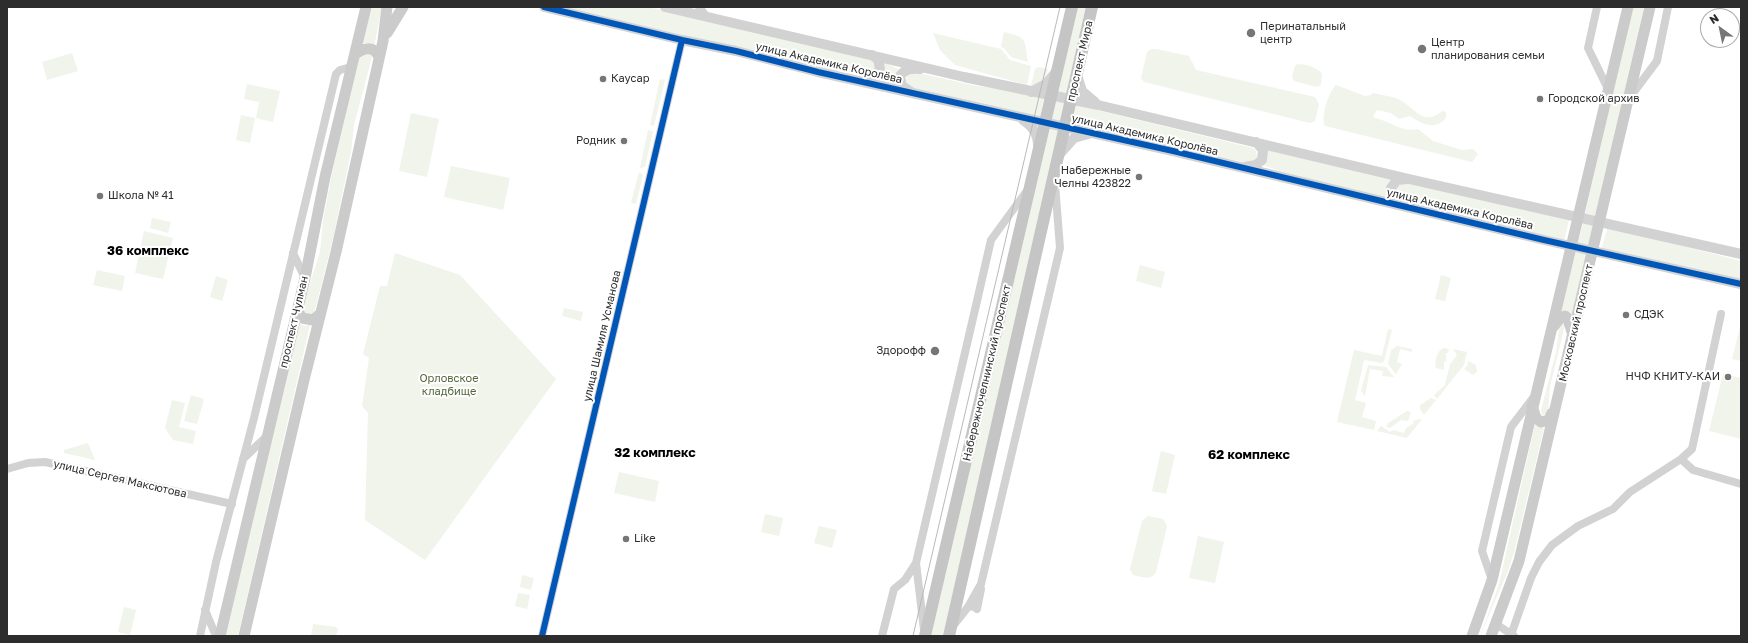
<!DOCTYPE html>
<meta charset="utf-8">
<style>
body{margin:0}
#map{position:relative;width:1748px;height:643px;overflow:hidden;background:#fff;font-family:"Golos Text",sans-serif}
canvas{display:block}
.frame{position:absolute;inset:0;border:8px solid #2d2d2d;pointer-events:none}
.north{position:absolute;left:1700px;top:8px;width:40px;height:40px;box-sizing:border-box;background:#fff;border:1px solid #ababab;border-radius:50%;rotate:327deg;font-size:11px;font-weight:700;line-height:16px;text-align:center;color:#2d2d2d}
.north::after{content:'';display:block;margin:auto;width:14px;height:18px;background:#767676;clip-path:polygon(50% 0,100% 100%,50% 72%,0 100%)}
</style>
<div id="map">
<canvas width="1748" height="643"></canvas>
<div class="frame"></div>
<div class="north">N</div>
</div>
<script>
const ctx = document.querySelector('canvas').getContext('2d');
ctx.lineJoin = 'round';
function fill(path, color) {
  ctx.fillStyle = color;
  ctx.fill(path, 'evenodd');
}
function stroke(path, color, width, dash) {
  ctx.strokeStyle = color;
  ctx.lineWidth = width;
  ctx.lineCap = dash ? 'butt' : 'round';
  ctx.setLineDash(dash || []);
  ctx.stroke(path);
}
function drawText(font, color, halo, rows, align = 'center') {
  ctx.font = font + ' "Golos Text",sans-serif';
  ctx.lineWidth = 4;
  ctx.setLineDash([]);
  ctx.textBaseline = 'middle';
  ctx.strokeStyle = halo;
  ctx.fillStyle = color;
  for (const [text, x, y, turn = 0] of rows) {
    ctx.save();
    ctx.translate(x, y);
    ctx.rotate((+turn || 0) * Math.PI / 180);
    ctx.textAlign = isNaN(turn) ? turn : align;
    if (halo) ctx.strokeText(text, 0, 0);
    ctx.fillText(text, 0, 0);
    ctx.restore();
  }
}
const green = new Path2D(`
 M370 7H382L374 47 368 43H360Z
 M563 7H648L872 59 876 68 868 76 843 70 835 71Z
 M1078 7H1088L1067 95 1058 93Z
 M1633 7H1644L1595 217 1585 214Z
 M1004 32C1028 38 1024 38 1028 62L1011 57 1004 48 1001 47Z
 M933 33 1001 49 1010 60 1031 66 1027 85 955 65 940 50Z
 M1151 49H1156L1189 56 1196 70 1315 97 1319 104 1315 121 1310 123 1144 82 1141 78 1147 52Z
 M72 53 78 71 47 80 42 62Z
 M371 54 372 57 354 125 351 152 333 239 314 313 310 316 301 311 320 252 323 221 331 178 359 56Z
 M882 61 900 70 896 77V86L877 82Z
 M1297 64C1306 64 1317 67 1322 74L1321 85 1316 87 1294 81 1292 77 1295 66Z
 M1038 67 1048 69C1045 81 1042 82 1031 86L1035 69Z
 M914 72 976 86 1000 88 1044 98 1040 118 911 88 906 85 907 75Z
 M660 79 665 80 654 126 650 125Z
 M247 84 280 91 273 122 256 118 259 102 244 99Z
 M1336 85 1365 96 1371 95 1373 93C1381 95 1391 96 1398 99 1414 106 1423 128 1442 111L1446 112V118C1435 131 1422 124 1410 116L1399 119 1391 113 1377 110 1373 116 1375 118C1390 121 1402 133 1418 129L1433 141 1462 150 1473 149 1478 154 1472 162 1325 126C1320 118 1329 91 1336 85Z
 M1056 101 1066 103 1061 123 1051 120Z
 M1076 105 1253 148 1256 151 1257 157 1255 161 1247 163C1188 149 1130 139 1072 125Z
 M411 113 439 119 427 177 399 171Z
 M241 115 255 118 250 143 236 140Z
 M1050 128 1060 130 943 636H931Z
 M648 130 653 131 645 167 640 168Z
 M1267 148 1393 179 1386 189 1388 198 1290 175 1263 165Z
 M451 166 510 178 503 210 444 197Z
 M639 172 643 175 636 204 631 203Z
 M1403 182 1569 220 1564 241 1400 202 1398 200 1395 188Z
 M152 218 171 222 168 233 150 228Z
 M1583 222 1594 224 1588 245 1578 243Z
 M1608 227 1741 261V281L1601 250Z
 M144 231 173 238 163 279 135 273Z
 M1576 250 1587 253 1572 317 1560 314Z
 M395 253 460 275 556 379 425 560 365 520 368 413 362 406 369 358 363 354 380 286H387Z
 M1140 265 1165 272 1161 288 1136 281Z
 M97 270 125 276 122 291 93 285Z
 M1441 275 1451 278 1445 301 1435 299Z
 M216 276 228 280 222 301 210 297Z
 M564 308 583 312 581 321 562 316Z
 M1560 322 1564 323 1565 325 1550 387 1548 413 1546 415H1542L1541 410 1556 352Z
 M299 323 304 326 310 325 238 636H224Z
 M1740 327H1741V361L1732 359Z
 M1388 329 1392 330 1384 361 1382 363 1364 360 1355 400 1366 403 1362 417 1376 421 1374 430 1337 422 1354 350 1382 356Z
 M1397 346 1412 349V352L1400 349 1397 362 1402 364 1396 374 1388 364 1391 350Z
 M1443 348 1449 349 1448 353H1446V362L1444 361V370L1436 368C1434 362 1437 351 1443 348Z
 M1453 349 1467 352 1464 365 1437 399 1434 395 1445 385 1450 364 1457 355Z
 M1468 361 1476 365 1477 372 1473 375 1464 369 1468 365Z
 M1368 365 1386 367 1394 377 1382 376 1383 371 1370 369 1365 396 1361 391Z
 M1723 374 1741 378V439L1709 431Z
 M191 395 204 399 197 424 184 421Z
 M1431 398 1436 400 1424 415 1420 409V405Z
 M172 400 185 403 179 427 196 431 193 444 173 440 165 428Z
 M1407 411 1411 412 1408 421 1401 420 1390 428 1386 427 1388 423Z
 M1420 419H1422L1407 438 1377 431 1381 426 1390 432 1393 430 1404 433 1406 428 1414 423 1413 421Z
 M1535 424 1544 428 1514 553 1508 571 1480 636 1499 584Z
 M88 443 95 460 64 453V450Z
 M1161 451 1175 455 1166 494 1152 491Z
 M619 472 659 481 655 502 614 493Z
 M765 514 783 518 779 536 761 532Z
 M1148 516 1163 519 1167 526 1156 572C1151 581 1142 577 1133 575L1130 569 1142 521Z
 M819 526 837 530 832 548 814 543Z
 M1198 536 1224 542 1215 583 1189 578Z
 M522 575 534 578 531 590 520 587Z
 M518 593 530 595 527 609 515 606Z
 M124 607 136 610 130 635 118 632Z
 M313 624 336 627 338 630 336 636H311Z`);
const minor = new Path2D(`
 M699 7 706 16
 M1597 7 1588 48 1608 89
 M1630 97 1657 61 1668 7
 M293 253 305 278
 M243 459 267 436
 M1681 459 1693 470 1741 484
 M7 469 28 463 45 462 232 504
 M1492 580 1482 551 1511 427 1533 398
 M968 607 973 606 977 609 981 589
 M205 610 216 636
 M1496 624 1514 636
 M953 626 968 607 981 584 1060 248 1055 184
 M924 630 916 563 977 301 991 240 1026 192
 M1511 635 1531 578 1539 562 1552 545 1578 526 1613 509 1630 492 1681 459 1692 449 1721 314
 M200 636 216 562 254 418 336 74 340 70 351 67
 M542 636 682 40
 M882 636 894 589 905 580 916 563`);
const tertiary = new Path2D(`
 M544 7 682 40 736 51 818 72 1173 151 1544 240 1741 284
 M665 7 964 77 1098 105 1409 179 1741 254
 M1077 75 1082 91 1095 102
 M862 82 873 78 880 69 878 59 872 55
 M911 92 902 86 900 76C905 69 911 68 920 69
 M1031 92 1046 84 1056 72
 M1023 120C1033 127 1038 134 1038 146
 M1059 155 1074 138 1088 134
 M1245 167 1256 165 1262 160 1263 150 1256 142
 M1399 205 1393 200 1391 188 1397 180 1407 179`);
const secondary = new Path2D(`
 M387 33 403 7
 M355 54C364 48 374 45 379 57
 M298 307 299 313 302 318 313 320 319 315
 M1553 327 1560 318 1565 316 1568 319 1572 332
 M1532 406 1536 418 1541 422 1549 420 1552 413
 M220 636 305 278 325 177 366 7
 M244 636 304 380 336 252 383 41 387 7
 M1472 636 1492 580 1628 7
 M1491 636 1519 561 1650 7`);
const primary = new Path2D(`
 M925 636 1072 7
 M949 636 1092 7`);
const tram = new Path2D(`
 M913 636 1060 7`);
const cycleway = new Path2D(`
 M544 7 682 40 736 51 818 72 1173 151 1544 240 1741 284
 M542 636 682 40`);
const markers = [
 [1251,33,5,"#767676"],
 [1422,49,5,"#767676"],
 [603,79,4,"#767676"],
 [1540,99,4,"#767676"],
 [624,141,4,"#767676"],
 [1139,177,4,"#767676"],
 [100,196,4,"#767676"],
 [1626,315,4,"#767676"],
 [935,351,5,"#767676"],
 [1728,377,4,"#767676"],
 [626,539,4,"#767676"]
];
const poiNames = [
 ["Перинатальный",1260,27],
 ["центр",1260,40],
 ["Центр",1431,43],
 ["планирования семьи",1431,56],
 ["Каусар",611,79],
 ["Городской архив",1548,99],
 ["Родник",616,141,"right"],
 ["Набережные",1131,171,"right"],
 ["Челны 423822",1131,184,"right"],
 ["Школа № 41",108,196],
 ["СДЭК",1634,315],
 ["Здорофф",926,351,"right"],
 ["НЧФ КНИТУ-КАИ",1720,377,"right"],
 ["Like",634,539]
];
const streetNames = [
 ["проспект Мира",1080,61,-77],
 ["улица Академика Королёва",829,63,13],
 ["улица Академика Королёва",1145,135,13],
 ["улица Академика Королёва",1460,209,13],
 ["проспект Чулман",294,322,-77],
 ["Московский проспект",1576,323,-77],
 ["улица Шамиля Усманова",602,336,-77],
 ["Набережночелнинский проспект",987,373,-77],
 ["улица Сергея Максютова",120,479,13]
];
const parkNames = [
 ["Орловское",449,379],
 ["кладбище",449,392]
];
const quarterNames = [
 ["36 комплекс",148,251],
 ["32 комплекс",655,453],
 ["62 комплекс",1249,455]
];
fill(green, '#f0f4eb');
stroke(minor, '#d2d2d2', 8);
stroke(tertiary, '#d2d2d2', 10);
stroke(secondary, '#cbcbcb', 11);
stroke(primary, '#c5c5c5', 12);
stroke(tram, '#b9b9b9', 1);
stroke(cycleway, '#0057b8', 6);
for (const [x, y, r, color] of markers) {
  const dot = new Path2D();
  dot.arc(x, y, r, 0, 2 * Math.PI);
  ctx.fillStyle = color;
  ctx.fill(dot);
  stroke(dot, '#fff', 1.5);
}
drawText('11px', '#2d2d2d', '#fff', poiNames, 'left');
drawText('11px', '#2d2d2d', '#fff', streetNames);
drawText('11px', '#53683b', '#fff', parkNames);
drawText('bold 13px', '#000', '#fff', quarterNames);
</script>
